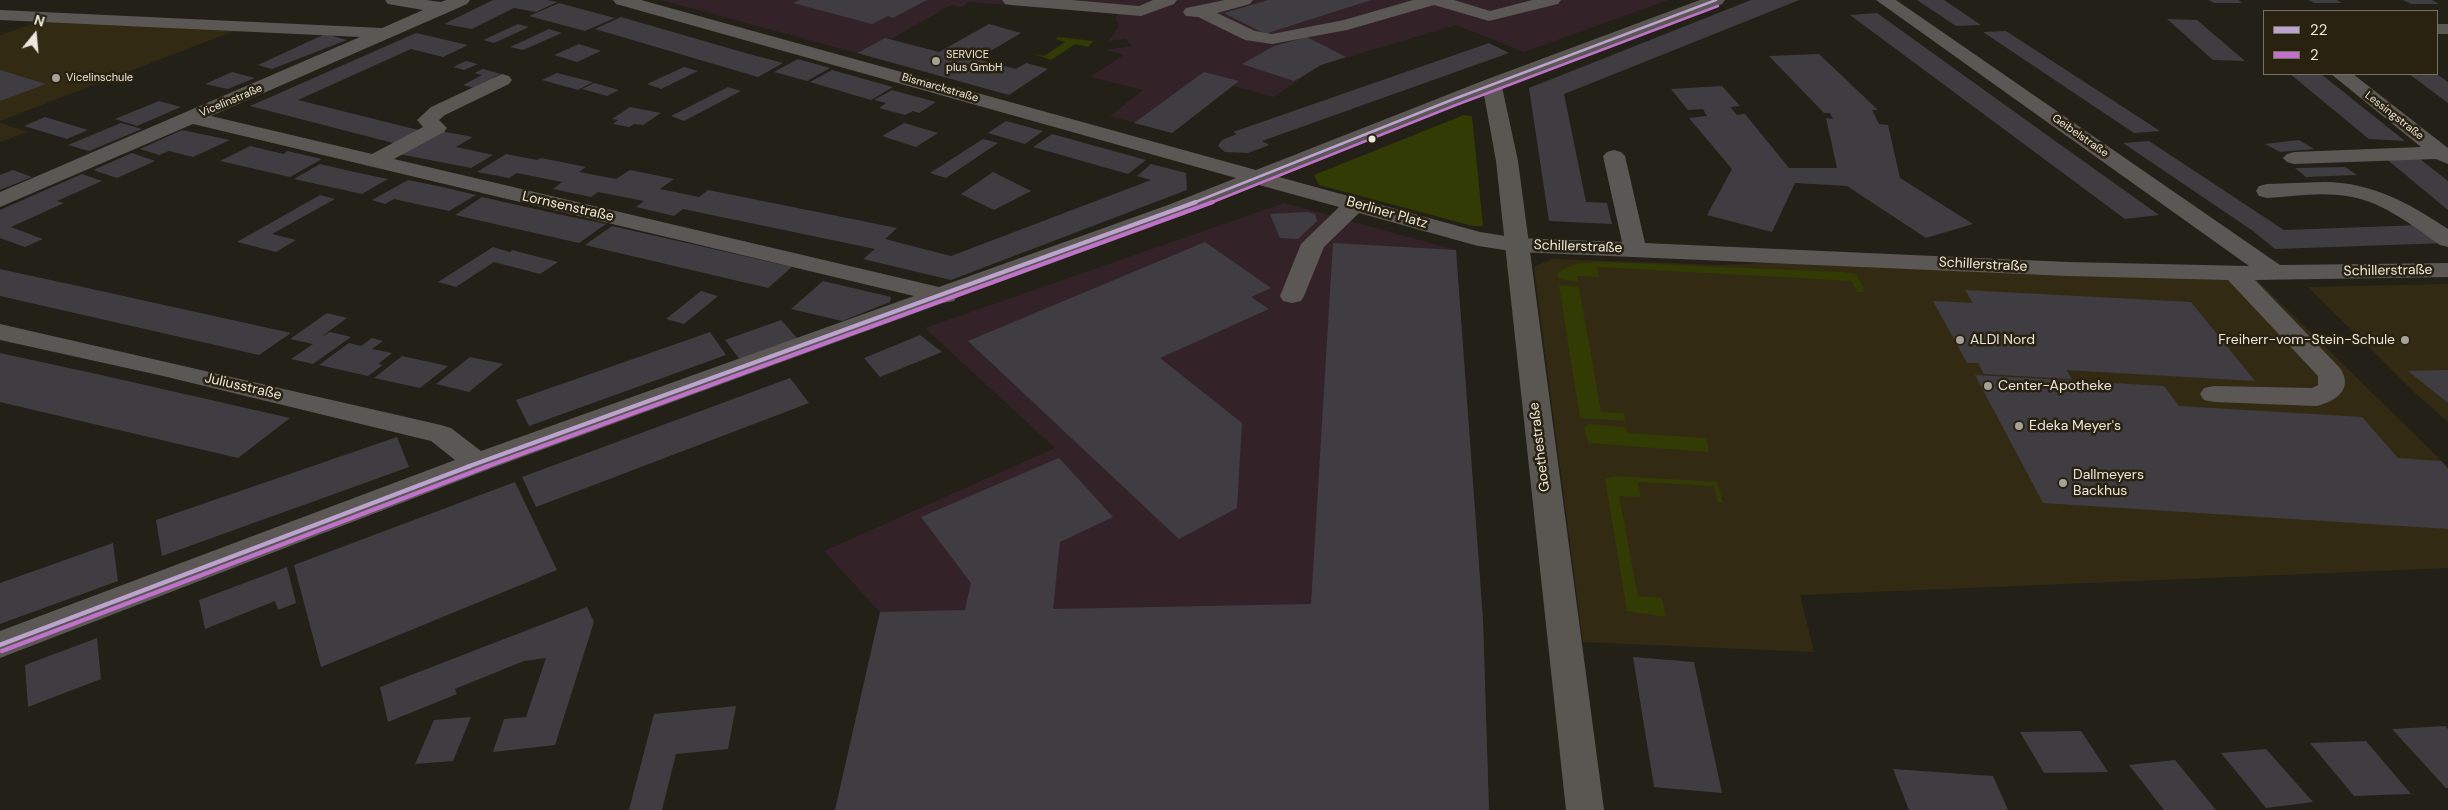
<!DOCTYPE html>
<meta charset="utf-8">
<style>
body{margin:0}
#map{position:relative;width:2448px;height:810px;overflow:hidden;background:#232017;font-family:"DM Sans",sans-serif}
canvas{display:block}
.legend{position:absolute;left:2263px;top:10px;width:175px;height:65px;box-sizing:border-box;background:#292211;border:1px solid #777163;margin:0;padding:6px 9px;list-style:none;font-size:15px;color:#ede8de}
.legend li{display:flex;align-items:center;gap:10px;height:25px}
.legend b{width:25px;border:1px solid #777163}
.north{position:absolute;left:10px;top:10px;width:50px;height:50px;-webkit-text-stroke:4px #292211;paint-order:stroke;rotate:17deg;font-size:14px;font-weight:700;line-height:20px;text-align:center;color:#ede8de}
.north::after{content:'';display:block;margin:auto;width:18px;height:22px;background:#ede8de;clip-path:polygon(50% 0,100% 100%,50% 72%,0 100%)}
</style>
<div id="map">
<canvas width="2448" height="810"></canvas>
<ul class="legend">
<li><b style="height:6px;background:#bca3ce"></b>22</li>
<li><b style="height:6px;background:#c072ca"></b>2</li>
</ul>
<div class="north">N</div>
</div>
<script>
const ctx = document.querySelector('canvas').getContext('2d');
ctx.lineJoin = 'round';
function fill(path, color) {
  ctx.fillStyle = color;
  ctx.fill(path, 'evenodd');
}
function stroke(path, color, width, dash) {
  ctx.strokeStyle = color;
  ctx.lineWidth = width;
  ctx.lineCap = dash ? 'butt' : 'round';
  ctx.setLineDash(dash || []);
  ctx.stroke(path);
}
function drawText(font, color, halo, rows, align = 'center') {
  ctx.font = font + ' "DM Sans",sans-serif';
  ctx.lineWidth = 5;
  ctx.setLineDash([]);
  ctx.textBaseline = 'middle';
  ctx.strokeStyle = halo;
  ctx.fillStyle = color;
  for (const [text, x, y, turn = 0] of rows) {
    ctx.save();
    ctx.translate(x, y);
    ctx.rotate((+turn || 0) * Math.PI / 180);
    ctx.textAlign = isNaN(turn) ? turn : align;
    if (halo) ctx.strokeText(text, 0, 0);
    ctx.fillText(text, 0, 0);
    ctx.restore();
  }
}
const built = new Path2D(`
 M41 21 234 31 0 121V35Z
 M0 123 27 132 0 142Z
 M1552 259 1719 265 1793 262 2257 280 2448 467V568L1800 595 1814 652 1583 642 1534 267Z
 M2448 284V422L2414 392 2308 287Z`);
const industrial = new Path2D(`
 M661 0H1668L1524 52 1456 25 1321 65 1273 97 1233 86 1172 133 1110 116 1143 90 1090 77 1124 55 1107 50 1132 46 1126 39 1109 41 1119 26 1116 19 1118 13 967 2 962 7 951 5 891 39 885 38 857 53Z
 M1284 203 1456 250 1483 620 1489 810H835L880 612 824 551 1055 448 925 328Z`);
const green = new Path2D(`
 M1058 37 1093 41 1088 47 1075 44 1051 60 1031 53 1044 56 1065 42 1055 39Z
 M1464 115 1472 116 1483 226H1473L1319 185 1314 175Z
 M1600 262 1842 272 1856 274 1864 289 1863 292H1857L1852 281 1597 267 1599 277 1577 276 1578 282 1559 279 1557 274C1568 263 1586 263 1600 262Z
 M1559 285 1579 287 1601 412 1624 413 1625 421 1580 418Z
 M1589 424 1625 427 1628 433 1706 438 1709 452 1588 443 1584 427Z
 M1616 476 1717 482 1723 503 1718 502 1714 486 1638 482 1641 497 1619 496 1638 596 1662 598 1666 617 1627 611 1605 479Z`);
const building = new Path2D(`
 M493 0H547L557 2 536 12 514 8 472 29 444 24Z
 M800 0H927L893 18 888 16 872 24 793 3Z
 M1268 0H1371L1265 34 1224 13Z
 M1751 0H1799L1564 94 1586 202 1607 203 1612 224 1549 221 1529 88Z
 M1917 0H1944L1981 25 1956 26Z
 M2209 0H2238L2242 3H2214Z
 M2308 0H2337L2342 3H2314Z
 M2403 0H2432L2439 4H2411Z
 M559 3 615 18 585 31 529 16Z
 M1877 13 2058 143 2159 215 2125 219 1850 15Z
 M621 17 749 54 783 63 758 77 595 29Z
 M2167 19 2197 20 2245 61 2213 60Z
 M518 24 529 27 494 43 483 40Z
 M989 24 1021 33 977 59 1016 69 1026 63 1048 69 1009 95 857 53 885 38 939 52Z
 M549 29 562 33 523 50 510 47Z
 M2006 31 2063 68 2160 131 2134 133 1983 32Z
 M416 33 468 45 443 57 411 49 298 100 426 132 401 145 250 106Z
 M325 34 347 40 272 69 258 65Z
 M1307 37 1346 57 1321 65 1294 81 1242 64 1274 46Z
 M1489 43 1509 53 1262 141 1269 145 1248 153 1225 152 1218 146 1222 140 1237 134 1233 132Z
 M579 44 601 51 577 62 554 55Z
 M1819 54 1878 110H1872L1879 124 1888 125 1900 178 1973 224 1926 238 1847 186 1795 183 1772 232 1707 215 1732 169 1689 118 1707 116 1703 109 1688 110 1671 89 1722 86 1740 106 1730 107 1737 115 1745 114 1789 168H1837L1826 118 1833 119 1830 113H1824L1769 56Z
 M798 59 830 68 807 81 774 72Z
 M466 61 478 64 464 70 453 67Z
 M684 67 698 71 661 89 647 84Z
 M483 69 501 74 492 78 498 80 478 89 463 85 482 75 474 73Z
 M0 70 46 84 0 101Z
 M832 70 893 87 871 100 810 82Z
 M232 72 255 78 228 89 205 84Z
 M1204 72 1239 81 1172 133 1134 123Z
 M557 73 593 82 578 90 542 80Z
 M2290 74H2321L2405 141 2369 139Z
 M2409 74 2438 75 2448 82V103Z
 M594 83 619 90 607 96 582 89Z
 M728 87 741 91 684 121 671 116Z
 M892 90 936 102 919 113 913 111 905 115 879 108 886 103 874 100Z
 M159 101 181 107 137 126 115 119Z
 M630 107 661 113 643 125 634 124 629 127 613 124 618 120 612 119Z
 M45 117 88 130 67 139 24 126Z
 M1006 121 1043 131 1025 144 988 133Z
 M121 123 142 129 89 151 68 145Z
 M904 123 938 133 916 147 882 136Z
 M182 130 230 140 193 157 169 151 159 155 140 149Z
 M440 131 473 137 456 147 493 155 471 168 399 154Z
 M1052 134 1146 160 1128 174 1033 147Z
 M983 139 998 143 946 178 930 173Z
 M2299 140 2314 149 2280 152 2265 144Z
 M2149 141 2284 230 2422 225 2447 243 2275 249 2253 231 2123 143Z
 M250 146 284 154 287 151 322 159 290 177 220 161Z
 M132 153 155 161 117 178 93 170Z
 M506 154 537 160 541 158 586 167 579 172 616 179 630 170 674 179 660 189 699 197 708 190 897 228 885 239 951 256 1151 180 1137 176 1151 164 1186 173 1187 190 951 280 863 259 875 249 683 209 674 216 636 207 644 201 598 192 591 197 553 189 562 182 517 173 509 178 477 172Z
 M2384 157 2420 159 2448 181V210Z
 M320 164 354 172 388 179 362 194 294 179Z
 M2345 167 2357 175 2306 177 2295 168Z
 M13 170 32 177 0 190V175Z
 M993 172 1031 191 994 210 961 194Z
 M82 174 102 181 57 201 64 203 11 227 43 239 25 247 0 238V210Z
 M408 180 442 187 476 195 449 211 394 199 385 204 372 200Z
 M320 195 335 199 272 234 296 240 276 252 237 242Z
 M482 197 562 215 606 224 579 243 455 215Z
 M1308 212 1315 214 1317 221 1298 239 1280 238 1270 214Z
 M612 226 744 256 792 267 768 288 585 245Z
 M1205 242 1271 288 1251 297 1269 309 1160 358 1242 423 1237 508 1179 539 968 341Z
 M1333 243 1456 250 1483 620 1489 810H835L880 612 965 610 971 583 921 517 1059 458 1113 517 1060 542 1053 609 1311 604Z
 M493 247 510 252 512 250 558 262 540 274 494 262 456 287 438 282Z
 M0 269 110 293 291 333 259 355 0 296Z
 M823 281 891 297 890 302 842 321 791 309Z
 M1965 290 2191 302 2255 381 2066 370 2072 379 1984 374 1978 363H1967L1933 301 1973 303Z
 M701 291 718 296 684 324 666 319Z
 M327 313 347 318 321 337 330 332 351 337 313 364 291 359 313 344 290 339Z
 M781 320 798 339 741 361 725 340Z
 M710 332 726 355 529 426 516 400Z
 M920 335 942 352 880 377 864 358Z
 M372 338 383 341 372 349 392 353 378 364 383 365 368 376 319 365 349 343 361 346Z
 M0 353 101 375 290 418 238 458 0 402Z
 M402 356 448 366 420 388 374 378Z
 M470 357 503 364 469 392 436 384Z
 M2448 370V403L2408 371Z
 M1975 375 2164 386 2179 406 2362 417 2398 458 2441 461 2448 469V529L2043 503Z
 M790 378 809 403 536 507 522 477Z
 M397 437 409 467 162 556 156 520Z
 M515 482 557 570 321 667 294 565Z
 M113 543 118 581 0 624V583Z
 M287 567 296 603 278 610 275 601 205 629 199 600Z
 M587 607 594 622 555 745 493 752 504 719 526 717 546 658 524 661 455 689 457 694 388 722 380 687Z
 M97 638 101 679 28 707 25 665Z
 M1633 657 1694 662 1722 793 1654 787Z
 M736 706 728 749 676 754 662 810H629L654 714Z
 M471 717 453 761 415 764 434 720Z
 M2445 726 2448 729V788H2446L2392 729Z
 M2081 731 2108 772 2044 773 2020 732Z
 M2366 741 2411 794 2354 796 2310 743Z
 M2266 749 2313 802 2266 808 2221 753Z
 M2175 760 2216 810H2164L2129 765Z
 M1893 769 1993 776 2008 810H1909Z`);
const minor = new Path2D(`
 M385 0H426L441 2 446 0H470L467 4 449 12 211 116 372 154 423 127 417 120 431 107 502 74 509 76 512 80 509 84 445 115 439 120 447 128 444 132 394 159 939 287 1168 205 1236 178 616 4 613 0H641L1256 170 1485 80H1499L1502 84 1499 88 1279 177 1480 232 1518 238 1622 242 1603 156 1607 152 1614 150 1621 152 1625 156 1645 243 2068 262 2249 266 1876 0H1896L2280 265 2448 263V277L2255 280 2340 368C2354 389 2336 401 2317 406L2214 402 2204 400 2200 394 2204 388 2214 386 2312 388 2318 385V376L2228 280 2068 276 1518 252 1478 246 1359 213 1324 247 1304 296 1301 301 1292 303 1283 301 1280 296 1301 244 1339 207 1259 185 1184 215 956 298 954 301 943 303 487 470 0 658V631L455 460 431 441 163 376 0 340V324L441 425 451 428 481 451 914 296 193 124 0 207V192L360 37 0 20V10L382 28 423 10 388 4Z
 M1002 0H1072L1139 6 1153 0H1177L1174 4 1141 16 1011 5 1005 4Z
 M1225 0H1253L1250 4 1217 13 1255 31 1272 34 1344 20 1413 0H1454L1490 11 1532 0H1561L1558 4 1489 21 1434 5 1347 30 1272 44 1245 40 1198 17 1186 16 1183 12 1186 8Z
 M2437 24H2448V34H2437Z
 M2331 74H2353L2448 148V164L2436 159 2294 164 2287 162 2283 158 2287 154 2294 152 2421 147Z
 M2324 182C2371 182 2409 203 2448 229V247L2440 245C2413 226 2384 203 2352 197 2324 191 2295 196 2267 198L2259 196 2256 191 2259 186 2267 184Z`);
const major = new Path2D(`
 M1700 0H1725L1722 4 1502 87 1518 161 1604 810H1566L1496 161 1482 84 1485 80Z`);
const bus1Far2 = new Path2D(`
 M1193 203 1454 99 1716 0`);
const bus1Far1 = new Path2D(`
 M467 467 1196 202`);
const bus1 = new Path2D(`
 M0 645 470 466`);
const bus2Far2 = new Path2D(`
 M1210 203 1456 105 1718 6`);
const bus2Far1 = new Path2D(`
 M485 467 1213 202`);
const bus2 = new Path2D(`
 M2 651 488 466`);
const markers = [
 [936,61,5,"#a6a298"],
 [56,78,5,"#a6a298"],
 [1372,139,4.5,"#ede8de"],
 [1960,340,5,"#a6a298"],
 [2405,340,5,"#a6a298"],
 [1988,386,5,"#a6a298"],
 [2019,426,5,"#a6a298"],
 [2063,483,5,"#a6a298"]
];
const farPoinames = [
 ["SERVICE",946,55],
 ["plus GmbH",946,68],
 ["Vicelinschule",66,78]
];
const farStreetnames = [
 ["Bismarckstraße",940,88,16],
 ["Vicelinstraße",231,101,-23],
 ["Lessingstraße",2394,116,38],
 ["Geibelstraße",2080,136,35]
];
const streetNames = [
 ["Lornsenstraße",568,207,13],
 ["Berliner Platz",1387,213,16],
 ["Schillerstraße",1578,247,2],
 ["Schillerstraße",1983,265,3],
 ["Schillerstraße",2388,271,-1],
 ["Juliusstraße",243,387,13],
 ["Goethestraße",1540,447,-97]
];
const poiNames = [
 ["ALDI Nord",1970,340],
 ["Freiherr-vom-Stein-Schule",2395,340,"right"],
 ["Center-Apotheke",1998,386],
 ["Edeka Meyer's",2029,426],
 ["Dallmeyers",2073,475],
 ["Backhus",2073,491]
];
fill(built, '#332a14');
fill(industrial, '#332329');
fill(green, '#323b03');
fill(building, '#3f3d42');
fill(minor, '#5a5755');
fill(major, '#5a5753');
stroke(bus1Far2, '#bca3ce', 2.5);
stroke(bus1Far1, '#bca3ce', 4);
stroke(bus1, '#bca3ce', 4.5);
stroke(bus2Far2, '#c072ca', 2.5);
stroke(bus2Far1, '#c072ca', 4);
stroke(bus2, '#c072ca', 4.5);
for (const [x, y, r, color] of markers) {
  const dot = new Path2D();
  dot.arc(x, y, r, 0, 2 * Math.PI);
  ctx.fillStyle = color;
  ctx.fill(dot);
  stroke(dot, '#292211', 2);
}
drawText('11px', '#ede8de', '#292211', farPoinames, 'left');
drawText('11px', '#ede8de', '#292211', farStreetnames);
drawText('14px', '#ede8de', '#292211', streetNames);
drawText('14px', '#ede8de', '#292211', poiNames, 'left');
</script>
